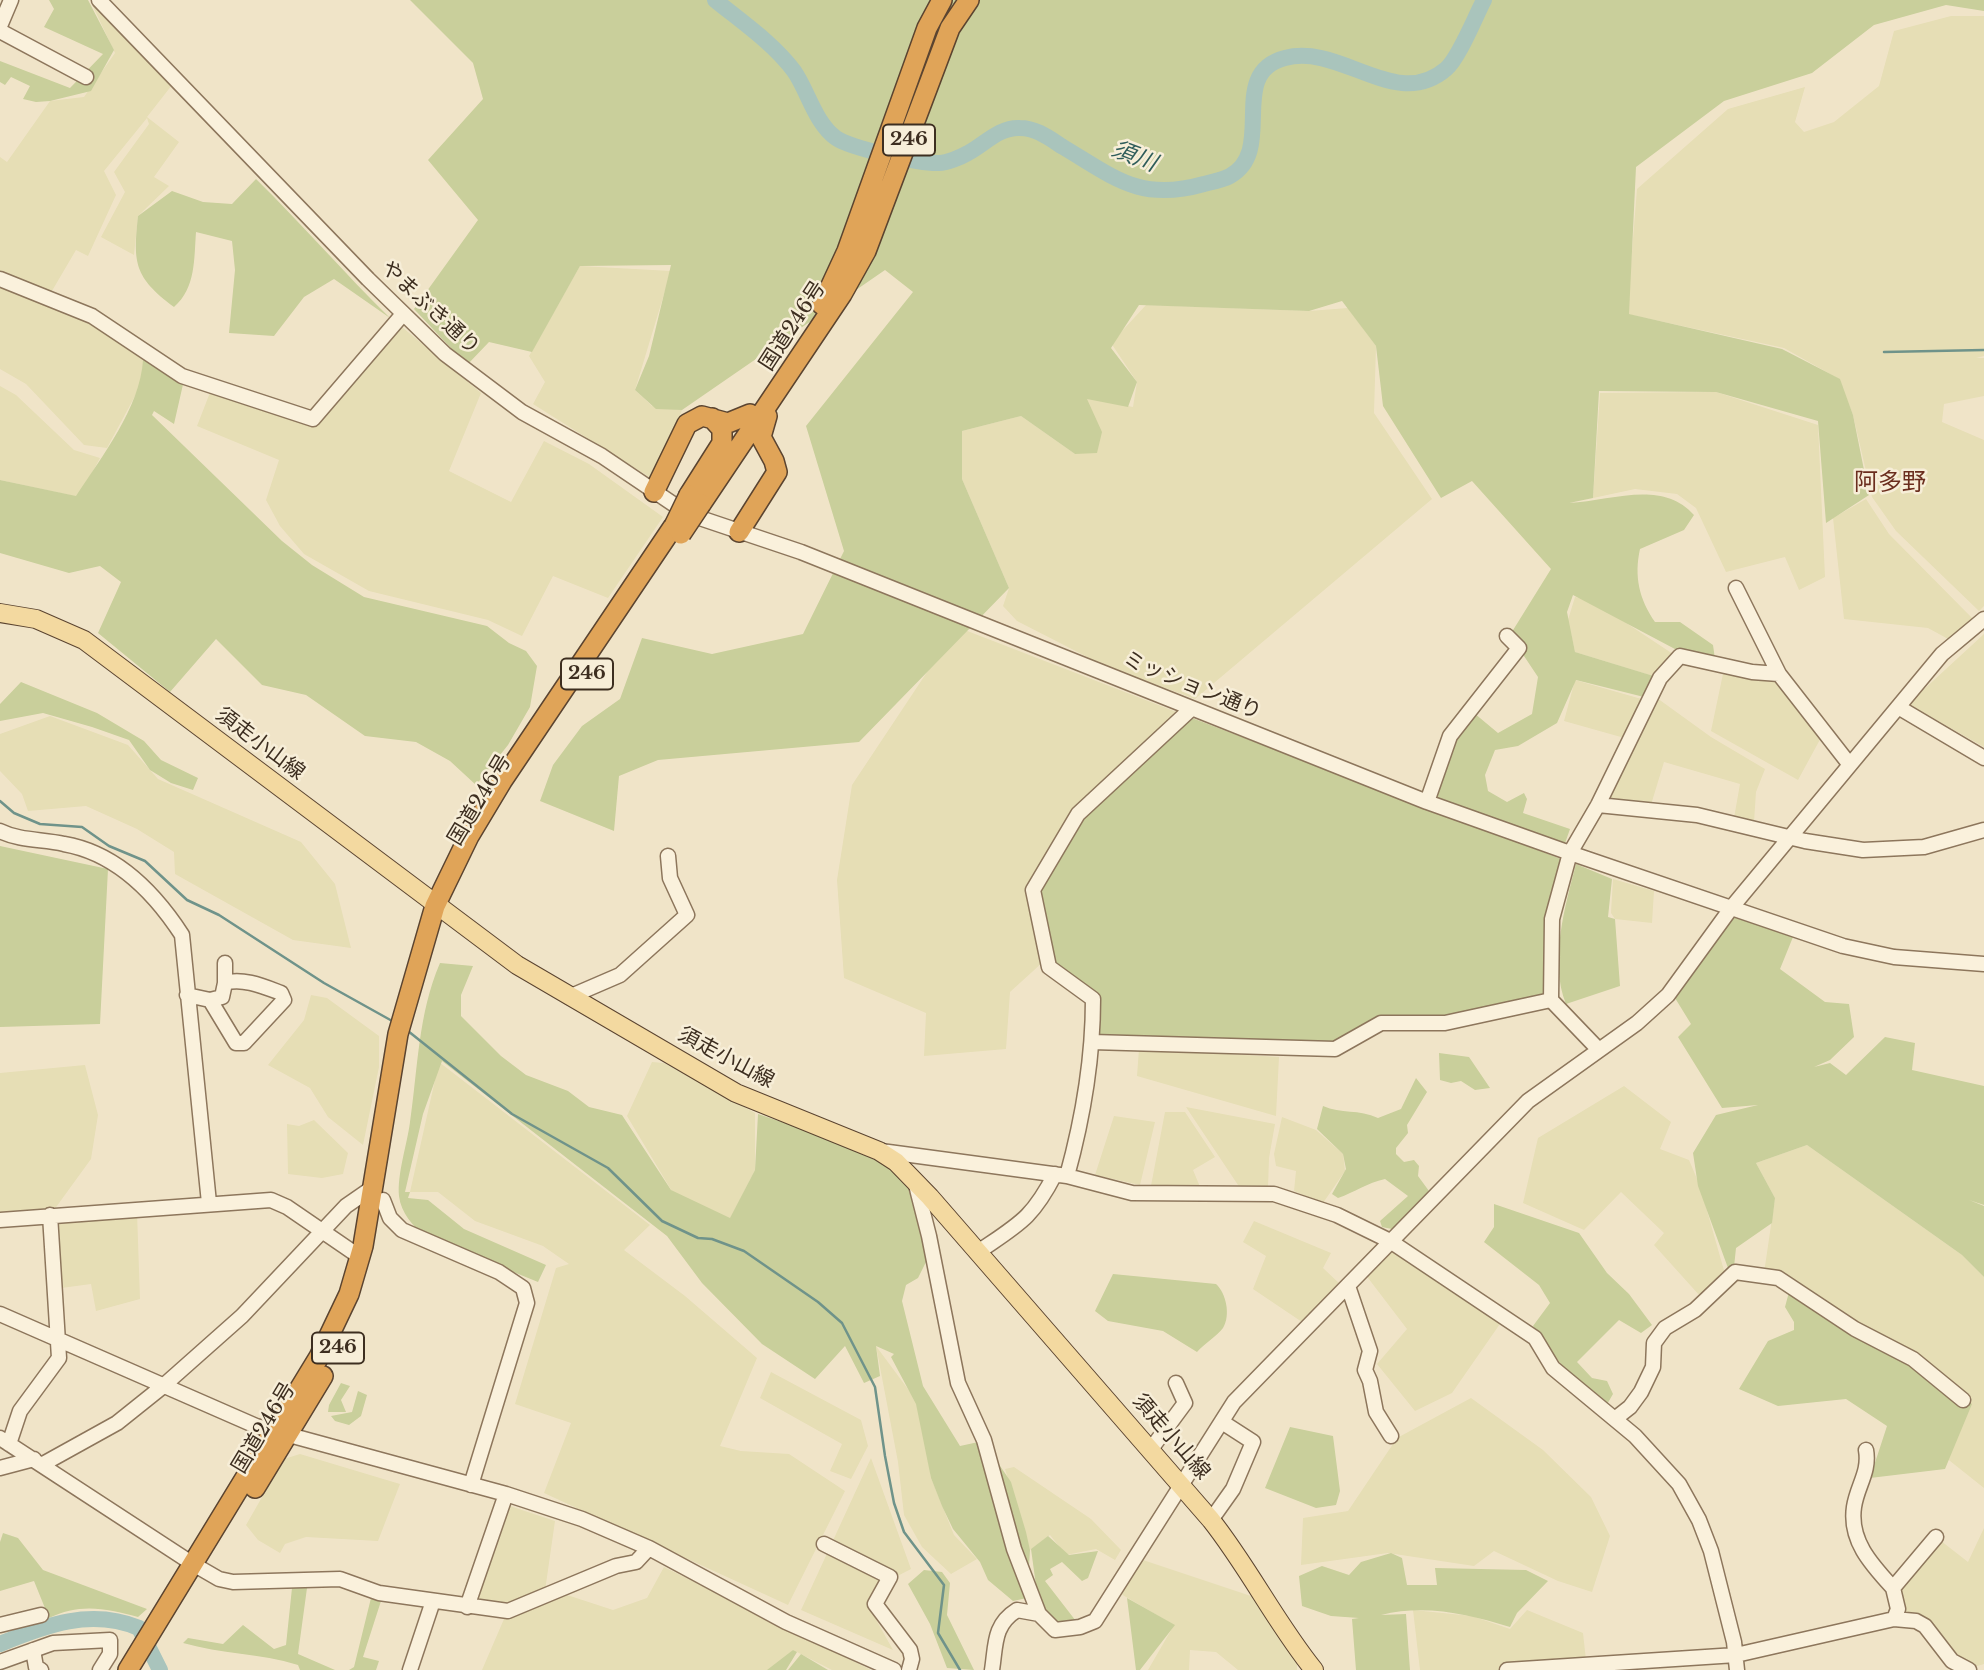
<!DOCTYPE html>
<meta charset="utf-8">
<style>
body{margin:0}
canvas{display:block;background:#f0e4c8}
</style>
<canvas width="1984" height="1670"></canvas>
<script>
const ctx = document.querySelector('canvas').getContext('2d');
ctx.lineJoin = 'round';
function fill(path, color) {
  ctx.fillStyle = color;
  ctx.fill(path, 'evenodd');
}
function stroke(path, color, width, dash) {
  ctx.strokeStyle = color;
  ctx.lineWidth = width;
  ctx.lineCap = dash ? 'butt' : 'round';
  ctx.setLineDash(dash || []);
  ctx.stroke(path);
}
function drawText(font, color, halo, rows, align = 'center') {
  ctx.font = font + ' "Libre Baskerville","Noto Sans JP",serif';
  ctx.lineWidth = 5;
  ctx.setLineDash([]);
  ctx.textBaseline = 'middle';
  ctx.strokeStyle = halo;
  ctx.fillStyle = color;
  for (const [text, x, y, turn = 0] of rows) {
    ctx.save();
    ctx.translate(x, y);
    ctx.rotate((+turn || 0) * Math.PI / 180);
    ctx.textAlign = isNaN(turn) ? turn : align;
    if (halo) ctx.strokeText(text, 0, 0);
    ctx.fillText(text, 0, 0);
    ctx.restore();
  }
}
const farmland = new Path2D(`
 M90 0 172 85 147 117 179 142 154 177 169 186 138 216 134 255 101 237 125 192 114 172 149 124 147 118 104 171 116 195 88 256 76 250 49 296 0 273V157L7 162 50 101 84 97 115 53Z
 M1951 16H1984V356L1976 358H1984V396L1944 404 1942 422 1984 440V606L1979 611 1896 531 1872 497 1853 415 1839 379 1784 348 1627 314 1637 189 1728 109 1805 87 1795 122 1804 132 1834 122 1879 86 1894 31Z
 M580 266 671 271 635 390 652 406 682 410 654 480 533 404 545 382 529 356Z
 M0 282 92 322 143 360 142 383 107 448 84 445 26 384 0 369Z
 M1146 305 1309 311 1348 308 1376 346 1374 413 1432 499 1195 699 1103 665 1017 621 1003 606 1009 588 962 479V431L1021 416 1075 454 1087 398 1133 407 1137 382 1111 343Z
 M402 327 481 393 449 471 511 502 544 441 589 464 663 517 608 598 553 576 522 636 488 620 369 591 304 554 280 526 266 500 279 460 197 426 211 390 314 424 394 330Z
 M0 386 16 395 74 450 100 458 79 497 0 480Z
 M1716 392 1818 425 1825 577 1799 590 1785 557 1726 572 1696 508 1677 494 1635 489 1593 498 1600 393Z
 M1866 499 1889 534 1974 620 1950 640 1928 628 1844 619 1833 518Z
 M1575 597 1593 601 1676 656 1653 676 1575 652 1568 620Z
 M957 627 1179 713 1043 962 1010 992 1006 1049 924 1056 926 1013 844 978 837 880 852 785Z
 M1984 634V747L1908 704Z
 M1724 669 1775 674 1823 734 1798 780 1711 731Z
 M1575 680 1645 700 1657 698 1711 737 1765 769 1756 792 1754 822 1734 818 1740 784 1664 762 1650 808 1609 800 1628 739 1564 721Z
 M50 716 128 745 158 779 301 842 335 884 351 948 293 940 175 874 174 852 137 829 86 806 28 811 22 794 0 771V734Z
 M1613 879 1654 891 1652 923 1615 919 1611 913Z
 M311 995 327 998 379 1036V1067L363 1145 328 1117 310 1088 268 1065 304 1020Z
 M1139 1049 1279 1057 1276 1116 1137 1076Z
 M439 1062 650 1225 624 1250 685 1296 757 1358 720 1446 741 1451 789 1454 845 1491 788 1605 544 1493 571 1423 515 1404 556 1268 569 1264 543 1246 475 1221 438 1192H410Z
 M652 1062 664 1063 755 1113V1170L730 1219 673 1193 627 1116Z
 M85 1065 98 1115 91 1159 54 1210 137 1212 140 1299 96 1311 91 1284 54 1289 48 1216 0 1219V1073Z
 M1624 1086 1671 1122 1660 1149 1689 1160 1700 1186 1725 1274 1700 1296 1654 1245 1664 1233 1621 1192 1584 1230 1523 1203 1538 1138Z
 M1186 1107 1275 1124 1269 1158 1268 1188H1240Z
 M1165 1112H1185L1215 1157 1193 1170 1203 1194 1150 1191Z
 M1114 1116 1155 1122 1140 1185 1095 1175Z
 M1282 1117 1316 1130 1343 1154 1345 1171 1323 1203 1294 1191 1296 1171 1276 1166 1274 1154Z
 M314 1120 348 1153 343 1174 322 1178 288 1174 287 1124 299 1126Z
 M1807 1145 1962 1255 1984 1277V1488L1945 1457 1962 1400 1764 1273 1775 1198 1756 1163Z
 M1254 1221 1331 1253 1323 1268 1341 1285 1305 1324 1253 1289 1266 1256 1243 1242Z
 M1392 1249 1502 1321 1452 1393 1415 1411 1377 1364 1407 1329 1365 1274Z
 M876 1346 919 1404 931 1478 954 1535 977 1559 951 1574 922 1547 904 1515 898 1462Z
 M771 1372 861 1420 868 1446 851 1479 830 1471 842 1444 760 1398Z
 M1471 1398 1543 1450 1591 1497 1610 1536 1592 1592 1558 1581 1494 1551 1474 1566 1388 1553 1301 1565 1303 1518 1348 1511 1397 1438Z
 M300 1454 400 1484 378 1541 306 1537 285 1544 280 1553 258 1540 246 1525 284 1459Z
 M871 1458 911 1569 882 1584 869 1607 893 1650 801 1610Z
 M1014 1467 1091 1519 1121 1550 1115 1560 1096 1549 1066 1555 1050 1535 1030 1550 1005 1469Z
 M507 1505 555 1521 545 1591 508 1604 491 1605 474 1601Z
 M1984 1528V1664L1967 1669 1925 1626 1894 1619 1893 1588 1936 1537 1968 1562Z
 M1140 1559 1254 1597 1297 1662V1670H1238L1216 1652 1190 1650 1189 1670H1148L1174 1625 1121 1594Z
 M664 1567 871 1670H832L793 1650 773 1670H482L504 1619 564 1594 613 1610 647 1598Z
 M1413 1610 1472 1616 1510 1629 1527 1610 1583 1633 1586 1660 1520 1670H1420Z`);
const green = new Path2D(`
 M49 0H88L114 50 91 91 50 101 36 102 23 99 30 86 11 77 5 85 0 82V61L70 88 103 54 44 27 54 9Z
 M410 0H1984V11L1946 5 1874 25 1812 73 1724 101 1636 167 1629 314 1782 349 1840 379 1853 415 1869 495 1826 523 1818 421 1716 392 1599 391 1593 498 1569 503C1611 501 1662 479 1694 515L1684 530 1640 549C1634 576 1639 599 1655 622H1680L1713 645 1715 659 1690 657 1573 595 1567 612 1575 652 1660 678 1648 698 1576 680 1557 723 1518 746 1495 750 1485 775 1488 791 1507 802 1524 793 1527 799 1523 813 1570 829 1563 849 1428 799 1442 747 1474 713 1498 733 1532 714 1538 677 1510 635 1551 569 1472 481 1441 498 1383 406 1376 346 1342 301 1309 311 1139 305 1111 348 1137 382 1128 407 1087 399 1102 432 1097 453 1075 454 1021 416 962 431V479L1009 588 859 742 658 760 619 776 614 831 540 801 553 765 582 726 620 699 642 638 712 654 803 634 844 551 806 426 913 292 885 270 682 410 656 409 635 390 649 356 671 265 580 266 532 352 489 342 467 365 414 309 478 220 428 160 483 99 473 63Z
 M256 179C302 224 344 273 390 318L334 279 304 297 274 336 229 333 235 270 232 241 196 232C194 259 196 288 174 307 134 277 133 263 138 216L172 191 203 202 232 204Z
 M143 360 184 380 174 424 154 411 152 415 282 541 312 565 364 597 487 626 509 643 526 651 537 666 530 707 508 745 476 785 450 761 416 742 365 736 306 695 262 685 216 639 170 692 98 633 121 582 100 566 69 573 0 553V480L76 496C102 456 140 408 143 360Z
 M21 682 97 713 144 741 161 760 198 778 193 790 171 783 150 770 129 740 92 727 43 713 0 721V704Z
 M1192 718 1561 859 1547 992 1542 997 1438 1018H1379L1336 1044 1102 1039 1098 1035V998L1053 964 1039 888 1082 816Z
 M0 846 108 869 100 1024 0 1027Z
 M1576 864 1612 879 1608 917 1615 919 1620 986 1566 1004C1549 961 1565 907 1576 864Z
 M1735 908 1793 937 1780 969 1825 1002 1849 1004 1854 1037 1830 1060 1814 1067 1830 1063 1846 1075 1885 1037 1915 1043 1912 1070 1984 1086V1205L1969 1200 1984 1206V1277L1962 1255 1807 1145 1756 1163 1775 1198 1772 1223 1736 1248 1734 1267 1728 1268 1698 1186 1693 1153 1716 1115 1758 1105 1722 1108 1678 1037 1691 1024 1675 998Z
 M440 963 473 966 461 995V1016L501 1056 526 1075 568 1091 589 1107 622 1115 671 1190 730 1218 755 1170 758 1114 877 1154 910 1185 929 1256 918 1278 906 1285 902 1301 923 1386 960 1446 983 1441 1011 1482 1026 1532 1030 1550 1027 1598 1013 1601 988 1580 980 1562 953 1529 942 1506 931 1478 916 1404 891 1357 894 1354 876 1346 880 1376 864 1383 845 1346 815 1379 762 1344 702 1283 667 1236 442 1061 423 1114 405 1192H410L408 1198 428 1200 464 1229 546 1265 538 1282 425 1236C413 1226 401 1213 399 1196 397 1174 407 1145 410 1122 418 1068 418 1014 440 963Z
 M1439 1053 1469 1057 1490 1088 1475 1090 1461 1081 1451 1083 1440 1080Z
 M1416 1078 1427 1092 1407 1125 1408 1133 1396 1148V1154L1404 1162 1414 1160 1419 1166 1418 1176 1429 1191 1392 1229 1382 1227 1380 1221 1408 1196 1385 1179C1367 1183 1355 1192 1338 1198L1332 1194 1346 1169 1343 1154 1317 1129 1323 1106C1341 1114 1359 1109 1378 1118L1401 1109Z
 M1494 1204 1579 1233 1607 1273 1629 1294 1652 1325 1641 1333 1619 1320 1577 1362 1592 1378 1607 1381 1613 1394 1606 1406 1566 1371 1533 1326 1550 1303 1539 1285 1484 1242 1494 1227Z
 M1113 1274 1216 1284C1226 1293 1231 1315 1223 1328 1217 1336 1204 1344 1197 1352L1163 1331 1108 1321 1095 1311Z
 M1789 1292 1972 1404 1945 1469 1870 1478 1887 1426 1846 1399 1778 1406 1739 1389 1768 1341 1794 1330V1322L1785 1307Z
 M341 1383 350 1386 341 1400 346 1412H328L329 1405Z
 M358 1391 367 1395 361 1416 349 1425 335 1421 331 1416 352 1412Z
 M1290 1427 1333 1436 1340 1491 1336 1505 1316 1508 1265 1488Z
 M3 1533 18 1538 43 1570 147 1609 138 1617C106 1608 79 1603 49 1618L34 1581 0 1591V1542Z
 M1048 1536 1069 1555 1098 1551 1088 1578 1082 1581 1062 1562 1050 1569 1053 1575 1045 1581 1079 1625H1064L1044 1616 1038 1600 1031 1549Z
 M1391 1553 1402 1558 1407 1585H1437L1435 1568 1526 1570 1548 1581 1517 1613 1510 1627C1468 1614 1425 1604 1381 1615L1406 1614 1410 1670H1356L1352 1619 1359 1618 1331 1616 1302 1606 1299 1576 1322 1566 1349 1575 1361 1562Z
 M924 1570 942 1572 950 1583 947 1615 974 1670 947 1668 930 1624 908 1584Z
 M292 1588H307L298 1654 335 1670H300L298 1665C260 1653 221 1654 183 1643L188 1638 223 1644 243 1625 274 1649 286 1645Z
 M371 1598 381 1601 363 1657 379 1661 376 1670H349L354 1667Z
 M1127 1598 1175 1625 1140 1670H1136Z
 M793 1650 797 1652 786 1670H767Z
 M801 1654 828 1670H788Z`);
const stream = new Path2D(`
 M1884 352 1984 350
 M0 801 14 813 40 824 82 827 109 846 145 861 187 900 219 915 324 983 394 1022
 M408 1031 512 1114 608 1168 662 1221 698 1238 712 1239 744 1251 818 1302 842 1323 875 1387 885 1456 894 1503 904 1532 944 1585 938 1633 960 1670`);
const river = new Path2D(`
 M715 0C742 22 773 43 794 71 808 91 815 123 836 138 850 148 921 164 939 163 947 163 961 157 968 153 985 144 999 127 1020 128 1036 128 1049 138 1063 147 1115 178 1140 202 1204 184 1212 182 1223 180 1230 176 1277 150 1226 73 1285 58 1341 43 1396 112 1446 69 1459 58 1475 17 1484 0
 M0 1644C46 1625 91 1608 139 1628L160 1670`);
const minor = new Path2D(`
 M99 0 368 279 445 354 522 412 602 456 688 514 801 552 1427 802 1570 853 1843 946 1894 957 1984 964
 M0 26 11 0
 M0 31 86 77
 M0 279 92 316 182 376 313 419 403 314
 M1736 588 1779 674 1850 765
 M1898 707 1984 758
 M1427 802 1450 736 1519 648 1507 636
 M1598 805 1697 815 1805 841 1863 850 1924 847 1984 830
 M0 831C20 841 43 839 64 844 116 853 154 892 182 935L209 1203
 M225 963V983
 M187 995 210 1000 222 997 225 983C242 977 265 987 281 993L284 1000 244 1043H236L210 1000
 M569 997 620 975 687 915 670 878 668 856
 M1092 1042 1335 1049 1381 1023H1445L1551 1000
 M1599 1050 1551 1000 1552 919 1570 853 1598 805 1660 678 1680 656 1752 672 1779 674
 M881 1151 1067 1176 1132 1193 1274 1194 1337 1215 1390 1241 1535 1338 1553 1368 1635 1436 1679 1484 1699 1520 1711 1551 1734 1642 1737 1670
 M1067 1176C1083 1118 1093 1059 1093 999L1049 967 1033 890 1078 814 1191 709
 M915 1181 929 1236 958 1383 984 1440 1014 1549 1039 1614
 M383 1200 390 1218 402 1230 499 1272 523 1288 527 1303 471 1485
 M0 1220 271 1200 287 1207 360 1257
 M978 1252C1019 1224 1032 1219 1055 1174
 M1348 1286 1370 1351 1365 1370 1370 1381 1376 1412 1391 1436
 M0 1314 256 1426 506 1494 582 1519 649 1548 786 1622 894 1670
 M1616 1418 1630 1407 1641 1392 1653 1367 1654 1343 1665 1328 1695 1310 1735 1272 1778 1278 1855 1329 1913 1359 1963 1400
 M0 1438 193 1564 219 1579 233 1582 340 1579 379 1593 508 1611 616 1566 636 1562 649 1548
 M9 1444 20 1411 59 1358 50 1215
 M1151 1449 1185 1403 1176 1383
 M1866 1450C1870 1472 1857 1486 1854 1507 1849 1541 1872 1565 1893 1588
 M43 1464 117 1423 162 1387 242 1316 346 1206 372 1188
 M0 1468 34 1459
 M1211 1520 1233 1489 1253 1442 1222 1422
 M824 1544 890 1577 875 1604 910 1650 912 1659 909 1670
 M467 1607 506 1494
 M1894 1619 1898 1609 1893 1588 1936 1537
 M0 1625 41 1615
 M33 1650 36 1667 41 1670
 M0 1662 53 1643 110 1640V1654L100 1670
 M410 1670 433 1601
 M992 1670C996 1645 993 1625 1017 1610L1039 1614 1055 1630 1080 1627 1095 1621 1234 1402 1528 1101 1637 1023 1668 995 1732 907 1942 654 1984 619
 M1507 1670 1736 1655 1894 1619 1916 1621 1925 1626 1952 1661 1969 1670`);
const major = new Path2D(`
 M0 613 36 619 84 640 517 965 736 1093 879 1151 896 1162 930 1197 1211 1520C1249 1568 1276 1623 1314 1670`);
const highway = new Path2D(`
 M822 305 847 251 927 28 942 0
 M654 492 687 424 702 416 728 423 750 414
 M689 495 722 443V429L712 418
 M701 504 842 294 866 251 950 28 969 0
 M739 532 777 472 774 461 761 437 767 416
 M255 1488 323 1376
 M128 1670 319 1357 349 1294 363 1246 398 1034 435 906 469 836 502 781 673 527`);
const highwayBridge = new Path2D(`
 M674 526 689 495
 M681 534 701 504`);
const shields = [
 [909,140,52],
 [587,674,52],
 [338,1348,52]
];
const shieldNames = [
 ["246",909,140],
 ["246",587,674],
 ["246",338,1348]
];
const streetNames = [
 ["やまぶき通り",430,308,43],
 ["国道246号",793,326,-57],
 ["ミッション通り",1192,686,22],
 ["須走小山線",260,744,37],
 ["国道246号",480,800,-59],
 ["須走小山線",726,1058,28],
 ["国道246号",264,1428,-59],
 ["須走小山線",1171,1437,49]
];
const waterNames = [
 ["須川",1134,157,21]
];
const quarterNames = [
 ["阿多野",1890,483]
];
fill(farmland, '#e6deb5');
fill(green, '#c9cf9b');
stroke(stream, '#6f938a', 2.5);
stroke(river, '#a9c4bc', 16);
stroke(minor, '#8d765c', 17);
stroke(major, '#5b4430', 20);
stroke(highway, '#5b4430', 22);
stroke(minor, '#faf1dc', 14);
stroke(major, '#f3d9a0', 18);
stroke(highway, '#e0a458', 19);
stroke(highwayBridge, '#5b4430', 22, []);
stroke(highwayBridge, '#e0a458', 19);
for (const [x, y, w] of shields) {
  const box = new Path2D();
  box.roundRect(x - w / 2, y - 15.5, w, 31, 5);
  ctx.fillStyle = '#f7eed8';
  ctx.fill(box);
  stroke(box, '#3d2e20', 2);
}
drawText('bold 19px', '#3d2e20', null, shieldNames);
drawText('21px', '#3d2e20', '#f7eed8', streetNames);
drawText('italic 23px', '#2f5d5a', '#f7eed8', waterNames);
drawText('24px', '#6b2e1e', '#f7eed8', quarterNames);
</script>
